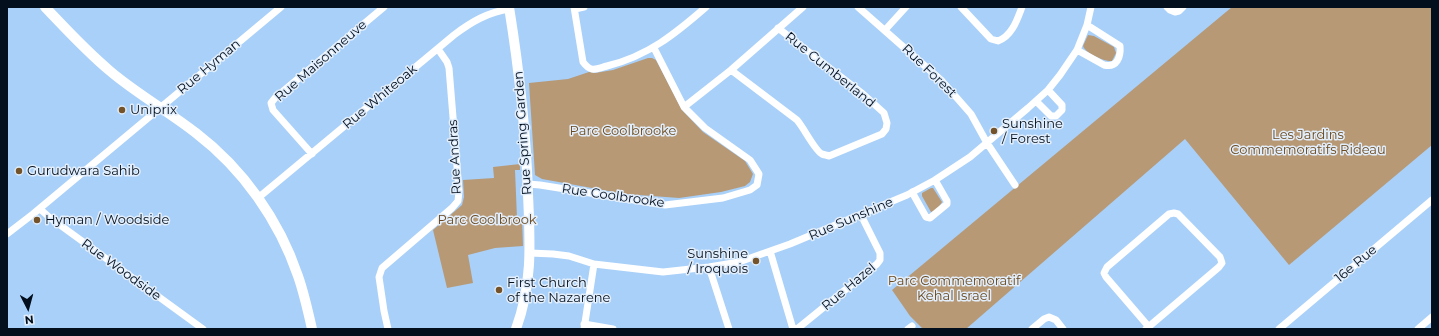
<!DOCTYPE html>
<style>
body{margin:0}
#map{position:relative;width:1439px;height:336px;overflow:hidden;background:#a9d0f9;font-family:Montserrat,sans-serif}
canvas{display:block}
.frame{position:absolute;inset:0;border:8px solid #030f1d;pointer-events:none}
.north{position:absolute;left:8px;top:288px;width:40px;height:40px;-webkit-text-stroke:3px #e2eefb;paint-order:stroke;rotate:174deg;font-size:11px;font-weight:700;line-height:16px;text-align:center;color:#030f1d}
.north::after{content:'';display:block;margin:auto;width:14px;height:18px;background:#030f1d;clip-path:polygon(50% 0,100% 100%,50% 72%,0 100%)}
</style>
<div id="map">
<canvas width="1439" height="336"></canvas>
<div class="frame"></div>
<div class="north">N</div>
</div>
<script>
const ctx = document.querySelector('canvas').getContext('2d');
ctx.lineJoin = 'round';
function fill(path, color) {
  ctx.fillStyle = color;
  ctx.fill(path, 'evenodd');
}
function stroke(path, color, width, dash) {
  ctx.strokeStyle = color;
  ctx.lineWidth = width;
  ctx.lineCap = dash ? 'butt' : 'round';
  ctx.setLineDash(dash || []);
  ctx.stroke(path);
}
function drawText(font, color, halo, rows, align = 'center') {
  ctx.font = font + ' Montserrat,sans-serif';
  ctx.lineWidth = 3;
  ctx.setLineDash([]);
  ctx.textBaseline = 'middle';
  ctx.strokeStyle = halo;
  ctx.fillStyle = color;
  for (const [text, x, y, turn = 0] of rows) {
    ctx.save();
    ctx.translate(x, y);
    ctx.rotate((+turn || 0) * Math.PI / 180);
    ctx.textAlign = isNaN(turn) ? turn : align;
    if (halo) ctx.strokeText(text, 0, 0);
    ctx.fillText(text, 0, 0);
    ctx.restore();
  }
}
const green = new Path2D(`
 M1232 7H1432V145L1289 265 1185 139 966 329H923L910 316 892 290Z
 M1088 35 1094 36 1114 47 1116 53 1112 61C1105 62 1085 53 1083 46Z
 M648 58H652L656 60 682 110 703 132 745 161 753 174 750 182 745 186 721 192 679 198 625 194 542 179 535 175 529 83 568 79 589 72 595 73 613 70Z
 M520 164V170H515L517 218H522L523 246 495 248 468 255 473 283 447 288 433 230 462 205 464 197 463 180 494 178 493 167Z
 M931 188H933L942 202C940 206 936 211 931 212L922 196V193Z`);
const street = new Path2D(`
 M574 7 583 62C591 73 596 69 607 66 648 56 675 34 706 7
 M858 7 942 81 971 114 987 143 1015 185
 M961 7 991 39 998 41C1012 36 1017 20 1022 7
 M1167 7 1170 10 1175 12 1179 11 1183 7
 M575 9 584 7
 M885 30 906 7
 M1077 50 1104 65C1117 68 1121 57 1120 46L1087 25
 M731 70 797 120C804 128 815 151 822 154 824 155 827 155 829 156L882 134 886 129 887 123 884 113 863 94 778 28
 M1036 101 1051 116H1056L1062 110V105L1048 90
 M684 107 731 70 803 7
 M312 154 273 110 271 103 275 98 384 7
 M528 184 540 185 665 205 723 198 750 190 757 185 759 174 750 160 705 128 684 107 654 48
 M912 192 926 217 930 218 947 204V201L935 180
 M258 198 454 35C471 22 488 12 510 9
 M40 209 49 217 203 329
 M7 234 33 214 281 7
 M770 251 793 329
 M530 253 553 254 569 256 594 264 663 272 709 267 739 262 790 244 907 195 935 180 970 157 1028 108 1048 90 1060 75 1077 50 1087 25 1091 7
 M709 267 729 329
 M584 324 613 329
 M388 329 384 311 379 277 382 268 452 208 458 201 459 191 449 68 447 62 438 49
 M584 329 594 264
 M797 329 877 264 880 260V253L861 215
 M908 329 912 326
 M1032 329 1044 319 1049 317 1056 320 1063 329
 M1146 329 1219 267 1222 263 1220 257 1178 214 1174 213 1169 214 1107 267 1104 273 1106 277 1149 327
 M1279 329 1432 200
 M1418 329 1432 317`);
const secondary = new Path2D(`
 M45 7C66 29 86 51 110 71 137 94 168 111 196 133 243 169 279 220 298 276 304 293 308 311 312 329
 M509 7C519 69 526 131 528 194 530 242 533 282 516 329`);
const markers = [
 [122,110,4,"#74532a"],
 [994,131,4,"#74532a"],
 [19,171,4,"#74532a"],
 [37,220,4,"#74532a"],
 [756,261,4,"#74532a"],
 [499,290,4,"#74532a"]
];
const streetNames = [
 ["Rue Maisonneuve",321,61,-41],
 ["Rue Hyman",209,67,-40],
 ["Rue Cumberland",830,70,39],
 ["Rue Forest",929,71,44],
 ["Rue Whiteoak",380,97,-40],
 ["Rue Spring Garden",523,133,-94],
 ["Rue Andras",455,157,-93],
 ["Rue Coolbrooke",613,196,8],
 ["Rue Sunshine",851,219,-23],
 ["16e Rue",1356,264,-40],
 ["Rue Woodside",121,270,36],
 ["Rue Hazel",849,287,-40]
];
const poiNames = [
 ["Uniprix",130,110],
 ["Sunshine",1002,124],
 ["/ Forest",1002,139],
 ["Gurudwara Sahib",27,171],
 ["Hyman / Woodside",45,220],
 ["Sunshine",748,254,"right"],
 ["/ Iroquois",748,269,"right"],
 ["First Church",507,283],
 ["of the Nazarene",507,298]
];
const parkNames = [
 ["Parc Coolbrooke",623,131],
 ["Les Jardins",1308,135],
 ["Commemoratifs Rideau",1308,150],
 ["Parc Coolbrook",487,220],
 ["Parc Commemoratif",954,281],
 ["Kehal Israel",954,296]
];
fill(green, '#b79976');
stroke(street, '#fff', 7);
stroke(secondary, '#fff', 10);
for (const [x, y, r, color] of markers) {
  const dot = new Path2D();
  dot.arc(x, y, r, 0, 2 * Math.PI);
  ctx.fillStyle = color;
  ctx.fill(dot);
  stroke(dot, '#e2eefb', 1.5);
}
drawText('13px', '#030f1d', '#e2eefb', streetNames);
drawText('13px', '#030f1d', '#e2eefb', poiNames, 'left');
drawText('13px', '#6c491c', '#e2eefb', parkNames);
</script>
